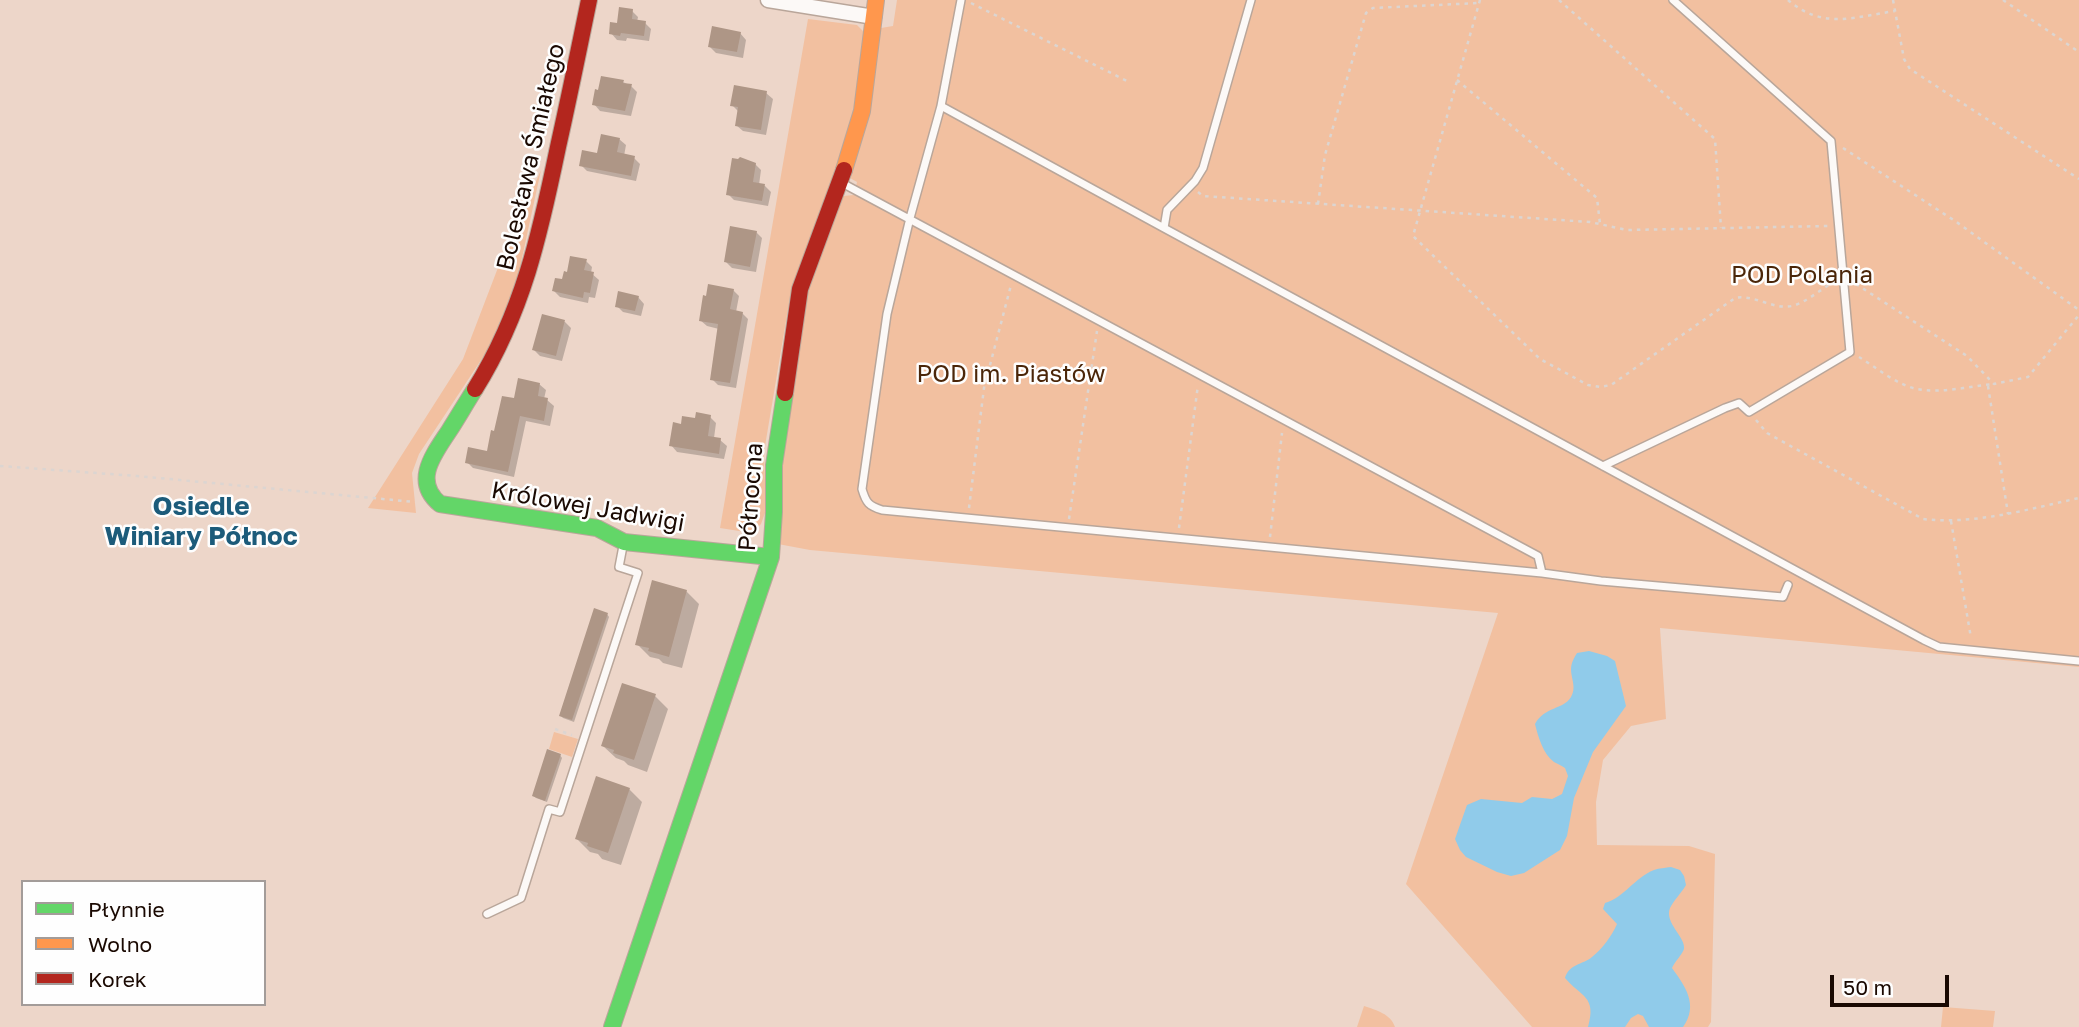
<!DOCTYPE html>
<meta charset="utf-8">
<style>
body{margin:0}
#map{position:relative;width:2079px;height:1027px;overflow:hidden;background:#edd6c9;font-family:"Golos Text",sans-serif}
canvas{display:block}
.legend{position:absolute;left:21px;top:880px;width:245px;height:126px;box-sizing:border-box;background:#fefefe;border:2px solid #a39c99;margin:0;padding:9px 12px;list-style:none;font-size:21px;color:#1a0902}
.legend li{display:flex;align-items:center;gap:14px;height:35px}
.legend b{width:35px;border:2px solid #a39c99}
.scale{position:absolute;left:1830px;top:975px;width:119px;height:32px;box-sizing:border-box;border:4px solid #1a0902;border-top:0;padding-left:9px;font-size:21px;line-height:24px;white-space:nowrap;color:#1a0902;-webkit-text-stroke:5px #fefefe;paint-order:stroke}
</style>
<div id="map">
<canvas width="2079" height="1027"></canvas>
<ul class="legend">
<li><b style="height:9px;background:#63d668"></b>Płynnie</li>
<li><b style="height:9px;background:#ff974d"></b>Wolno</li>
<li><b style="height:9px;background:#b3261e"></b>Korek</li>
</ul>
<div class="scale">50 m</div>
</div>
<script>
const ctx = document.querySelector('canvas').getContext('2d');
ctx.lineJoin = 'round';
function fill(path, color) {
  ctx.fillStyle = color;
  ctx.fill(path, 'evenodd');
}
function stroke(path, color, width, dash) {
  ctx.strokeStyle = color;
  ctx.lineWidth = width;
  ctx.lineCap = dash ? 'butt' : 'round';
  ctx.setLineDash(dash || []);
  ctx.stroke(path);
}
function drawText(font, color, halo, rows, align = 'center') {
  ctx.font = font + ' "Golos Text",sans-serif';
  ctx.lineWidth = 5;
  ctx.setLineDash([]);
  ctx.textBaseline = 'middle';
  ctx.strokeStyle = halo;
  ctx.fillStyle = color;
  for (const [text, x, y, turn = 0] of rows) {
    ctx.save();
    ctx.translate(x, y);
    ctx.rotate((+turn || 0) * Math.PI / 180);
    ctx.textAlign = isNaN(turn) ? turn : align;
    if (halo) ctx.strokeText(text, 0, 0);
    ctx.fillText(text, 0, 0);
    ctx.restore();
  }
}
const green = new Path2D(`
 M897 0H2079V667L1660 628 1666 719 1631 726 1603 760 1596 802 1597 845 1689 846 1715 854 1711 1022 1708 1027H1532L1406 884 1498 613 810 550 778 544 780 457 806 295 843 196 854 195 857 182 850 178 881 28 893 26Z
 M808 19 857 25 864 32 853 114 832 179 791 291 764 452 766 510 761 524 752 533 720 528Z
 M541 170 517 281 489 348 419 454 412 473 416 513 368 508 463 359 499 265Z
 M554 732 578 739 572 757 549 749Z
 M1364 1006C1376 1010 1391 1014 1395 1027H1357Z
 M1943 1007 1995 1011 1993 1027H1941Z`);
const water = new Path2D(`
 M1589 651 1607 656 1615 661 1626 706 1593 752 1574 798 1567 836 1560 850 1524 873 1511 876 1497 872 1466 857 1460 850 1455 839 1467 805 1481 799 1522 803 1532 797 1552 799 1562 794 1568 776 1565 768C1562 766 1558 764 1554 762 1543 754 1538 736 1535 724 1545 706 1563 710 1571 697 1578 685 1568 675 1572 663 1573 660 1575 656 1577 653Z
 M1671 867 1680 870 1684 876 1686 885C1682 892 1674 900 1670 908 1664 923 1686 937 1684 949 1682 955 1675 961 1672 968 1685 986 1699 1005 1683 1027H1649L1643 1016 1638 1014 1631 1018 1625 1027H1588C1597 996 1581 997 1565 978 1569 964 1582 965 1592 957 1602 949 1612 936 1617 924L1603 909 1605 903C1625 897 1634 878 1654 870 1659 868 1666 868 1671 867Z`);
const shadow = new Path2D(`
 M632 11 638 17 637 22 645 23 651 29 649 41 627 38 626 41 617 40 611 33Z
 M740 33 746 40 743 58 716 53 710 47Z
 M623 82 631 86 637 92 631 116 600 111 594 104Z
 M766 93 773 99 766 135 743 131 736 125 739 112 732 105Z
 M619 139 626 145 624 156 634 158 640 164 636 181 587 171 581 165 598 155Z
 M755 164 761 170 759 185 765 186 771 192 768 206 734 200 728 194Z
 M756 232 762 238 756 272 732 268 726 262Z
 M586 261 592 267 591 273 599 280 595 298 589 297 588 303 560 297 554 291Z
 M733 290 739 296 736 312 742 313 748 319 736 388 718 385 712 379 719 329 707 326 700 320Z
 M638 297 644 304 641 316 623 312 617 306Z
 M543 316 565 322 571 328 562 361 540 356 534 350Z
 M539 384 546 390 544 399 547 400 554 406 550 426 526 421 514 477 473 468 467 462 488 453 496 433 515 400Z
 M710 417 716 423 714 438 720 440 727 446 724 459 677 452 671 445 683 426Z
 M686 591 699 604 682 668 663 663 659 659 650 657 637 644Z
 M607 614 609 617 574 722 563 718 561 716Z
 M655 696 668 709 647 772 628 765 624 761 616 758 603 746Z
 M560 755 562 758 547 802 536 798 534 796Z
 M629 789 642 802 621 865 602 859 598 854 590 852 577 839Z`);
const building = new Path2D(`
 M619 7 633 9 632 19 646 21 644 36 621 33 620 36 609 34 610 22 617 23Z
 M712 26 741 32 737 52 708 47Z
 M601 76 624 80 623 83 632 84 625 111 592 105 595 89 598 90Z
 M734 85 767 91 761 130 735 126 738 107 730 106Z
 M601 134 620 138 617 152 635 156 631 176 579 166 582 150 597 153Z
 M740 157 756 163 753 182 765 184 762 201 726 195 732 158 738 159Z
 M730 226 757 231 750 267 724 262Z
 M570 256 587 259 584 270 594 272 590 293 584 292 583 298 552 291 555 278 562 279 564 271 567 272Z
 M708 284 734 289 730 309 743 312 730 383 710 380 718 324 699 321 703 295 706 296Z
 M618 291 639 296 635 311 615 307Z
 M542 314 565 320 556 356 532 350Z
 M518 378 540 383 538 396 548 398 544 421 520 416 508 472 465 463 468 447 487 451 491 430 494 431 502 396 514 398Z
 M696 412 711 415 708 436 721 438 719 454 669 446 673 422 681 424 682 416 695 418Z
 M652 580 687 590 669 657 648 651 649 648 635 645Z
 M594 608 608 613 572 720 559 716Z
 M622 683 656 694 634 760 613 753 614 750 601 746Z
 M547 749 561 754 545 801 532 796Z
 M596 776 630 788 608 853 587 846 588 843 575 839Z`);
const path = new Path2D(`
 M1480 0 1413 236 1540 359 1588 385 1600 387 1611 385 1735 298C1754 294 1773 310 1792 306 1805 303 1820 290 1832 283
 M1559 0 1715 139 1721 228
 M1788 0C1823 30 1854 17 1895 11
 M1893 0 1904 59 1910 69 2079 179
 M2003 0 2079 52
 M971 3 1129 82
 M1457 80 1597 198 1600 224
 M1843 148 1955 221 2079 310
 M1198 192 1203 196 1590 222 1627 230 1829 226
 M1318 204 1325 155 1366 13 1373 8 1479 3
 M1856 284 1967 356 1994 384 2028 377 2079 315
 M1859 357C1877 368 1897 385 1917 389 1941 394 1969 386 1994 384
 M1988 386 2008 514
 M1756 420 1767 433 1923 519C1975 525 2029 509 2079 498
 M0 466 137 476 415 502
 M969 508 984 388 1011 285
 M1069 519 1097 331
 M1951 521 1971 638
 M1179 528 1198 385
 M1270 537 1282 433
 M555 729 572 735`);
const lane = new Path2D(`
 M961 0 941 106 1164 228
 M1251 0 1203 168 1195 181 1167 210 1164 228 1924 640 1939 647 2079 661
 M941 106 910 218 887 314 862 489C866 503 869 506 882 510L1542 573 1601 581 1783 597 1788 585
 M842 183 1538 556 1542 573
 M1603 466 1725 408 1739 403 1749 412 1850 352 1831 141 1673 0
 M487 914 521 898 549 809 560 812 638 573 619 567 623 546`);
const street = new Path2D(`
 M768 0 874 17`);
const fast = new Path2D(`
 M475 389C466 403 458 417 449 431 434 454 412 481 440 504L597 528 624 542 771 557
 M612 1027 771 557 774 512V465L785 393`);
const slow = new Path2D(`
 M844 170 862 111 876 0`);
const jam = new Path2D(`
 M475 389C523 312 540 234 558 147 569 98 579 49 589 0
 M785 393 800 289 844 170`);
const streetNames = [
 ["Bolesława Śmiałego",531,157,-77],
 ["Północna",751,497,-86],
 ["Królowej Jadwigi",588,507,10]
];
const parkNames = [
 ["POD Polania",1802,275],
 ["POD im. Piastów",1011,374]
];
const neighbourhoodNames = [
 ["Osiedle",201,507],
 ["Winiary Północ",201,537]
];
fill(green, '#f2c0a0');
fill(water, '#90cbea');
fill(shadow, '#0003');
fill(building, '#ae9686');
stroke(lane, '#b9a69a', 10);
stroke(street, '#b9a69a', 17);
stroke(fast, '#b9a69a', 18);
stroke(slow, '#b9a69a', 18);
stroke(jam, '#b9a69a', 18);
stroke(path, '#dcd5d1', 2.5, [3.5, 5]);
stroke(lane, '#fcf9f7', 7);
stroke(street, '#fcf9f7', 14);
stroke(fast, '#63d668', 16);
stroke(slow, '#ff974d', 16);
stroke(jam, '#b3261e', 16);
drawText('24px', '#1a0902', '#fefefe', streetNames);
drawText('24px', '#4b2609', '#fefefe', parkNames);
drawText('bold 26px', '#1c5b7a', '#fefefe', neighbourhoodNames);
</script>
